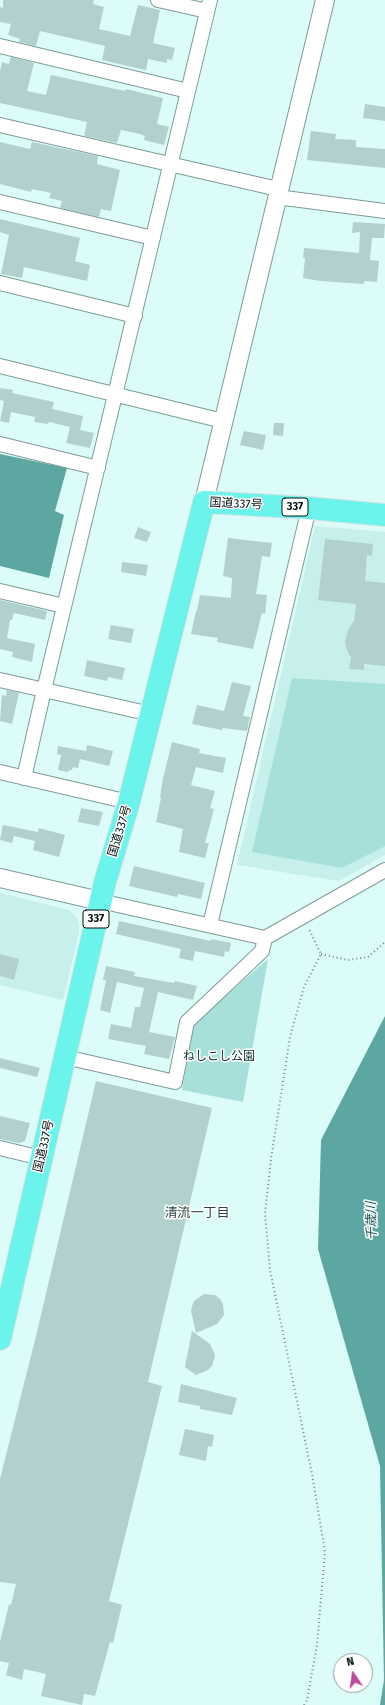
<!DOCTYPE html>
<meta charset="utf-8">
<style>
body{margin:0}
#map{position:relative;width:385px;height:1705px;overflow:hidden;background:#dcfcf9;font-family:"Fira Sans",sans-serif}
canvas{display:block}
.north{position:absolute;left:333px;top:1653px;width:40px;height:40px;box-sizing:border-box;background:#fff;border:1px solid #9ca0a0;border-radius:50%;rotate:347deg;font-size:11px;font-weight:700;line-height:16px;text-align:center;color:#071211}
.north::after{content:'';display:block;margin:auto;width:14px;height:18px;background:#bd49a1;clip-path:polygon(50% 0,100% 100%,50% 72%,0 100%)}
</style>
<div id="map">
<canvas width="385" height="1705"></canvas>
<div class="north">N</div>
</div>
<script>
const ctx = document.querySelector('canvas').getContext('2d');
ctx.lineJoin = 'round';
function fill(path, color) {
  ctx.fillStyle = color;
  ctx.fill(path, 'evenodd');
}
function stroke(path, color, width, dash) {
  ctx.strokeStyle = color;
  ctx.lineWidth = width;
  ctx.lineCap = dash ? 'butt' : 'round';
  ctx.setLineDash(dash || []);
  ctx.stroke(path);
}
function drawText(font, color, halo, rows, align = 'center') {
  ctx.font = font + ' "Fira Sans","Noto Sans JP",sans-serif';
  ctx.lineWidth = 3;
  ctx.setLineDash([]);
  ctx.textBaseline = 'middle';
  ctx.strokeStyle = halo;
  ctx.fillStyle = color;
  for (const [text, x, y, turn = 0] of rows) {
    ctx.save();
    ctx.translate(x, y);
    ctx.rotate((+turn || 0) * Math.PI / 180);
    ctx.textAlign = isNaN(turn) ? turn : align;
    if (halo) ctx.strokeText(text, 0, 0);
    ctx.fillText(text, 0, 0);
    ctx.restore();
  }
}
const built = new Path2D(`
 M315 526 385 532V855L339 881 237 865Z
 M0 893 69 910 76 917 79 923V933L63 1000 0 985Z`);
const green = new Path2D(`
 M292 678 385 684V846L342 868 252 852Z
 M268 959 243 1102 182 1090 193 1024Z`);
const water = new Path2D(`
 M0 454 67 468 55 511 64 515 49 578 0 566Z
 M385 1016V1705H380L384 1680 380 1466 318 1249 321 1140Z`);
const building = new Path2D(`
 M3 0H94L93 4 104 7 99 29 130 36 138 5 160 10 153 43 175 48 172 60 167 59V63L148 59 146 70 136 68 102 60 105 46 40 31 36 46 19 42 20 39 8 35 11 24 0 22V7L3 8Z
 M11 57 34 63 27 91 46 95 51 75 125 91 126 89 163 98 157 124 169 127 164 145 144 140 145 136 140 134 121 130 117 143 84 136 87 122 0 103V71L2 62 9 64Z
 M365 104 385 107V121L363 118Z
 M311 131 336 134 335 139 356 140V147L385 149V168L307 160Z
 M0 142 30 149 32 142 98 156 97 164 120 170 111 211 101 209 99 217 60 208 62 201 49 198 51 193 32 189 31 192 0 184Z
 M0 219 80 238 75 261 90 265 87 281 24 267 22 278 1 274 9 235 0 232Z
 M353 222 385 224 384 238H372L370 260 379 261 377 282 365 281 363 284 320 281 303 278 305 258H303L304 248 359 253 360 232 352 233Z
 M0 388 13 390 12 393 54 402 52 409 83 416 80 430 94 433 90 448 66 443 70 427 49 422 48 424 34 422 35 417 11 412 9 423 0 421 4 401 0 400Z
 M274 423H284L283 436 273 435Z
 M244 431 266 435 263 450 240 445Z
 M138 527 151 532 147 542 134 538Z
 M228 538 272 543 270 557 262 556 256 594 267 595 265 614 262 613 253 649 217 642 218 638 191 634 196 611H197L200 595 231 598 232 578 223 576Z
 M325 539 373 544 372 556 367 555 365 581 385 583V666L364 664V670L349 669 351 657 348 653 345 642 348 630 354 621 356 604 318 600Z
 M122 562 148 565 146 576 121 572Z
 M0 600 47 611 45 620 14 613 12 620H10L7 638 35 644 32 662 12 657 13 652 0 649Z
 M111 625 134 629 131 643 108 639Z
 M87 660 125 668 122 680 108 677 107 681 84 676Z
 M232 682 251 686 243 716 250 717 247 731 223 728 222 730 192 724 197 705 224 711Z
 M7 690 19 693 12 724 0 721 2 695 6 696Z
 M172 742 200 749 199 753 226 758 223 773 196 767 191 785 215 791 210 808 214 809 205 843H209L205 858 179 852 183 829 156 822 161 798 160 797 163 778Z
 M87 745 113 751 109 766 80 759 78 768 73 767 72 770H69L68 772 58 770 61 755 57 754 58 746 86 751Z
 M81 808 103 812 99 826 78 822Z
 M3 825 38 832 39 828 65 835 59 857 33 850 35 841 14 836 12 843 0 840Z
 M134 866 205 883 201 899 178 894 177 897 129 886Z
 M119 921 211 941V939L231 943 229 952 225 951 224 957 195 951 193 961 179 958 181 949 116 934Z
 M0 954 19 959 14 980 0 976Z
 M106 966 135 972 134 976 174 983 175 981 197 986 193 1000 158 992 149 1032 175 1037 169 1059 144 1054 146 1046 108 1039 111 1024 131 1028 135 1007H140L144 988 117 982 110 1013 100 1010 106 980H103Z
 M0 1058 40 1068 37 1077 0 1068Z
 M96 1081 212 1108 148 1382 162 1386 109 1601 122 1605 113 1643 110 1642 95 1696 84 1694 82 1705 41 1696 46 1674 24 1669 22 1680 6 1675 9 1663 0 1661V1642L9 1604 11 1605 16 1584 0 1582V1479L36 1336Z
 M0 1116 30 1123 25 1141 19 1143 0 1139Z
 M204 1294 215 1295 220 1299 223 1304 224 1315 217 1324 196 1333 191 1311 192 1306 194 1301Z
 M192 1331 210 1344 215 1355 212 1366 208 1370 196 1375 185 1367Z
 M181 1384 237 1398 232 1415 200 1409V1406L178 1402Z
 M185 1429 214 1435 212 1447 208 1446 206 1461 179 1455Z`);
const path = new Path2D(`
 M321 954 348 960 368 957 385 942
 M304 1705 307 1700 317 1645 325 1552 312 1474 270 1270 265 1213 271 1159 290 1037 304 987 321 954 309 929`);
const minor = new Path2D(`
 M158 0 207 11
 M0 46 188 91
 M0 125 278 189
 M277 197 385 211
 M0 202 153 238
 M0 283 135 316
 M0 366 223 421
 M0 444 98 468
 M0 591 64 606
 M0 680 151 714
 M0 772 129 802
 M24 778 44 690 210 0
 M100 901 265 938 385 870
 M210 925 309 508
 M65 1057 175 1082 187 1022 262 951 265 938
 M0 1148 41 1158`);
const tertiary = new Path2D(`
 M204 502 325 0
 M0 878 100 901`);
const trunk = new Path2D(`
 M0 1339 105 882 129 802 204 502 309 508 385 515`);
const shields = [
 [295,507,26],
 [96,919,26]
];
const shieldNames = [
 ["337",295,507],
 ["337",96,919]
];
const streetNames = [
 ["国道337号",236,504,3],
 ["国道337号",120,831,-73],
 ["国道337号",44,1146,-77]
];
const parkNames = [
 ["ねしこし公園",219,1057]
];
const neighbourhoodNames = [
 ["清流一丁目",197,1213]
];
const waterNames = [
 ["千歳川",372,1221,-92]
];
fill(built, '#c7f0ec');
fill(green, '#a7e0da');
fill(water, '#5ca7a1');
fill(building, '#b2d1ce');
stroke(minor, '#7d9b98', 16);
stroke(tertiary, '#7d9b98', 20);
stroke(trunk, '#e1e3e2', 24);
stroke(path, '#738987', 2, [1, 3]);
stroke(minor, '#fff', 14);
stroke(tertiary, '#fff', 18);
stroke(trunk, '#6bf4eb', 22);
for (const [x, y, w] of shields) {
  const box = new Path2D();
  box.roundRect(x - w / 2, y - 9, w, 18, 3);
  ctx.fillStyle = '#fff';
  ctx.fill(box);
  stroke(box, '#071211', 1);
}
drawText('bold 11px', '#071211', null, shieldNames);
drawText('12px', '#071211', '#fff', streetNames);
drawText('12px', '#0a302e', '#fff', parkNames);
drawText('13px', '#2a4542', '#fff', neighbourhoodNames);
drawText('italic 13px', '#11534f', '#fff', waterNames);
</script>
